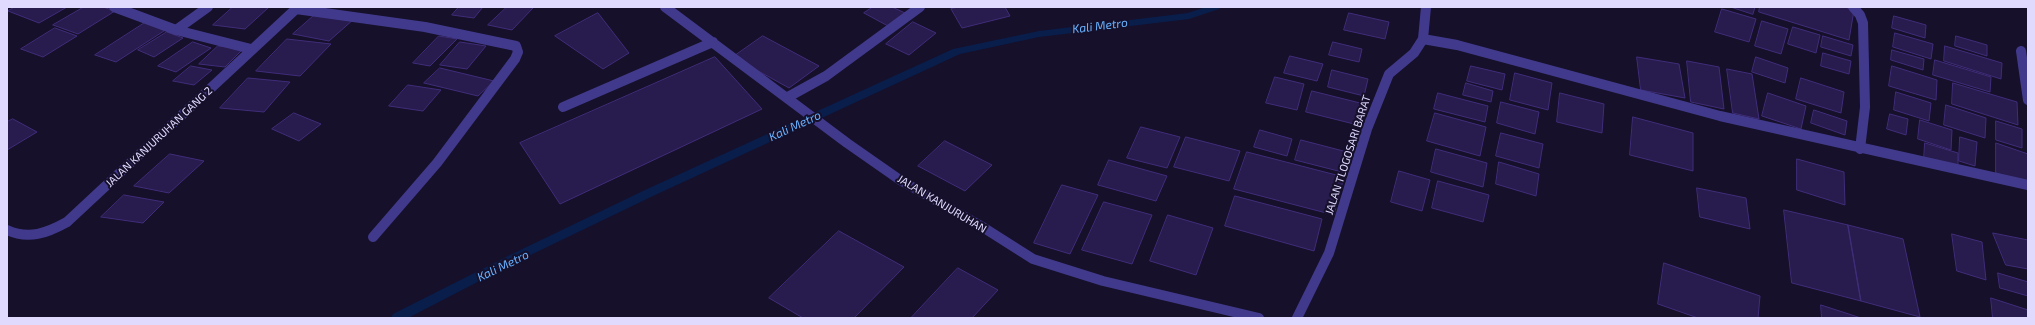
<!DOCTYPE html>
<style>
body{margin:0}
#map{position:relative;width:2035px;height:325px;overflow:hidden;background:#16102b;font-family:"Exo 2",sans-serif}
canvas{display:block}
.frame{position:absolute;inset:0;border:8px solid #e0daff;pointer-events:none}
</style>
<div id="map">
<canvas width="2035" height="325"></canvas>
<div class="frame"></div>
</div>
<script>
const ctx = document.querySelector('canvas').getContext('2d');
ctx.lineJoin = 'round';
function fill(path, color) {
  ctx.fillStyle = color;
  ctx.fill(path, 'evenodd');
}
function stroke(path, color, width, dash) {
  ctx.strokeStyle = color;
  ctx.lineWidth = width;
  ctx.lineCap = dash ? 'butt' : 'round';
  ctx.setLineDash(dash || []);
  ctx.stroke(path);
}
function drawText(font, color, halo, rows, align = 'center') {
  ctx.font = font + ' "Exo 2",sans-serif';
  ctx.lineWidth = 4;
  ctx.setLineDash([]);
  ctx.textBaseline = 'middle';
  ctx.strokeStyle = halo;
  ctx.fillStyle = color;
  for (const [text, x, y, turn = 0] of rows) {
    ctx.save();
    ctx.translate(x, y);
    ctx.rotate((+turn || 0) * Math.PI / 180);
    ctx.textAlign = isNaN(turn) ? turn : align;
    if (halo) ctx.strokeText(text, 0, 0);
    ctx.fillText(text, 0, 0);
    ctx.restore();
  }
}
const stream = new Path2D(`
 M1206 7H1221L1219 9 1189 19 1039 37 960 54 653 196 518 261 408 318H391L393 314 510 255 645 190 953 49 1039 31 1188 13Z`);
const building = new Path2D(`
 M15 7H67L39 23 8 11Z
 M84 7H103L115 11 78 34 53 25Z
 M233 7H261L268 8 245 29 213 25Z
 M459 7H483L474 18 452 15Z
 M507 7H527L533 8 512 30 488 25Z
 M873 7H892L905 13 888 26 864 13Z
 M959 7H1005L1010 16 962 28 951 9Z
 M1731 7H1755L1753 14Z
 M1760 7H1845L1854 10 1849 40 1759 12Z
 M1722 9 1756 19 1749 42 1715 32Z
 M318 12 354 19 329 41 293 34Z
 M598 13 629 53 603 69 555 36Z
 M1349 13 1389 22 1385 39 1344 30Z
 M1894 16 1926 25 1925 38 1892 28Z
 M1762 21 1788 29 1781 54 1755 46Z
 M146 22 167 29 116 62 95 55Z
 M913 22 936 33 909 55 886 44Z
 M1793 27 1820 35 1816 53 1788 44Z
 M55 28 77 36 43 57 21 49Z
 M167 32 183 38 154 57 138 50Z
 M1895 33 1933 44 1931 59 1893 47Z
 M439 36 457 39 430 66 413 63Z
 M763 36 819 66 789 88 733 57Z
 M1823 36 1853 45 1851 56 1821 47Z
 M1956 36 1987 45V56L1955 46Z
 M287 39 331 44 300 76 256 71Z
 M193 42 211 48 176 72 158 66Z
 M460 42 486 46 467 69 440 65Z
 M1333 42 1362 49 1359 62 1329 55Z
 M218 46 243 49 225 67 199 64Z
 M1945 46 2002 63 2001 79 1944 61Z
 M1892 50 1924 59 1923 70 1891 60Z
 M1823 53 1851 61 1849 74 1821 66Z
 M1290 56 1323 64 1317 81 1284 73Z
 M715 57 762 109 560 204 520 143Z
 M1637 57 1679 64 1685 98 1641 90Z
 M1756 57 1788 68 1785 83 1752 72Z
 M1935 60 1991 77 1990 92 1933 75Z
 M1687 61 1719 67 1724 109 1691 102Z
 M191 66 212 70 194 85 173 81Z
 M1471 66 1505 74 1502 90 1467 81Z
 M1892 66 1937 80 1936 100 1889 86Z
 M440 68 494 81 478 96 424 83Z
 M1727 69 1752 74 1759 119 1733 113Z
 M1332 70 1368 79 1364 96 1328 87Z
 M1515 73 1552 83 1548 110 1510 100Z
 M1275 77 1304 84 1297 110 1266 103Z
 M248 78 290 82 264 112 220 108Z
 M1801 78 1844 92 1841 113 1796 99Z
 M1466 83 1493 91 1491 102 1463 95Z
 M1953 83 2017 102 2018 125 1952 104Z
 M408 85 441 90 423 111 389 106Z
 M1312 91 1364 104 1358 125 1306 112Z
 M1896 92 1931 103 1929 121 1894 110Z
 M1438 93 1488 106 1485 122 1434 109Z
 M1560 93 1604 104 1602 133 1557 122Z
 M1768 93 1806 106 1801 129 1762 116Z
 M1501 102 1539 112 1535 134 1497 123Z
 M1946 105 1986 118 1985 138 1944 125Z
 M1814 110 1847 121 1845 135 1811 123Z
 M294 113 321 124 299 141 272 129Z
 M1435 113 1486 127 1480 156 1427 141Z
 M1890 114 1908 119 1906 135 1887 129Z
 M1633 117 1693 133V171L1630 155Z
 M13 119 37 132 7 150V122Z
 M1920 120 1952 130 1951 150 1918 139Z
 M1996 121 2022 129V148L1996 140Z
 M1141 127 1180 137 1167 168 1127 158Z
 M1260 130 1292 139 1287 156 1254 147Z
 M1501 133 1543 144 1539 168 1496 156Z
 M1186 137 1240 151 1229 181 1174 167Z
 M1960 137 1977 142 1975 166 1959 161Z
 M1301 140 1351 153 1346 173 1295 160Z
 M945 141 992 165 965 191 918 166Z
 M1925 143 1958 153V170L1924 159Z
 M1996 143 2028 154V184L1996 173Z
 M1436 149 1487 163 1483 187 1431 172Z
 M1247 152 1344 177 1334 215 1234 189Z
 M170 154 204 161 169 193 134 186Z
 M1797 159 1844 172 1845 205 1797 190Z
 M1109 160 1167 176 1156 201 1098 185Z
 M1499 162 1539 174 1536 196 1496 184Z
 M1399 171 1430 180 1422 211 1391 202Z
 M1438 181 1489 195 1483 222 1432 208Z
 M1062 185 1098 195 1070 254 1034 243Z
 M1697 188 1746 198 1750 229 1700 217Z
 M124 195 164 202 143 223 101 217Z
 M1235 196 1322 219 1314 251 1225 226Z
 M1104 202 1152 215 1132 264 1082 250Z
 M1784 210 1848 225 1861 301 1792 283Z
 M1168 215 1213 228 1196 275 1150 261Z
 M1848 225 1903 239 1920 317 1861 301Z
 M839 231 904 267 854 318H803L769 298Z
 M1993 233 2028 240V269L2006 265Z
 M1952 234 1982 242 1986 280 1957 271Z
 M1664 263 1760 296 1758 318H1698L1658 304Z
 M958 268 998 290 972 318H911Z
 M1998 273 2028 282V296L2000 288Z
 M1991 298 2028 310V318H1993Z
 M1821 305 1861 318H1822Z`);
const minor = new Path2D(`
 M114 7 176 30 251 49
 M665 7 847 143 900 180 981 226 1033 259 1103 281 1259 318
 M1853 7 1860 15 1863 23 1865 107 1860 149
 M296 9 425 27 516 46 518 52 515 59 437 163 373 237
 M176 30 208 7
 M1423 39 1457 45 1720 116 2028 185
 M2021 51 2028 100
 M788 97 826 76 920 7
 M563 107 713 42
 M7 230C29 240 47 233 67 222L298 7
 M1297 318 1329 253 1367 129 1389 74 1414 53 1423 39 1426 7`);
const streetNames = [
 ["JALAN KANJURUHAN GANG 2",159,137,-43],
 ["JALAN TLOGOSARI BARAT",1348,155,-72],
 ["JALAN KANJURUHAN",942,204,31]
];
const waterNames = [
 ["Kali Metro",1100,26,-7],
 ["Kali Metro",795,126,-25],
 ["Kali Metro",503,266,-26]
];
fill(stream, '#091e4b');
fill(building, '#281b4d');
stroke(building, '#402d7a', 1);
stroke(minor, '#413a8c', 10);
drawText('11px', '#e0daff', '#16102b', streetNames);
drawText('italic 12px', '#68b2ff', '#16102b', waterNames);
</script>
